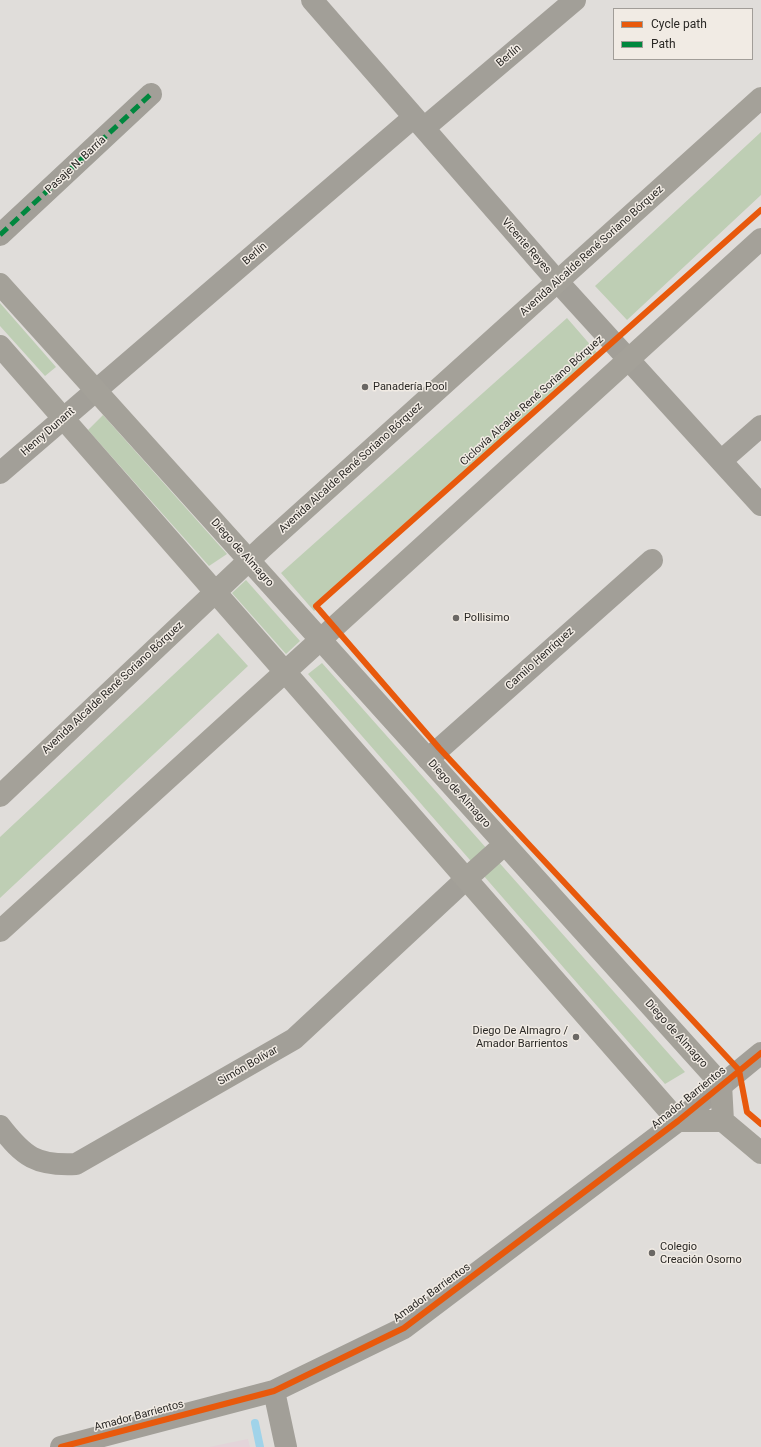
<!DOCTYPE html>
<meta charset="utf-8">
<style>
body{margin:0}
#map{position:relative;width:761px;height:1447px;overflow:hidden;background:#e0ddda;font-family:Roboto,sans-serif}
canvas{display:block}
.legend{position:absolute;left:613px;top:8px;width:140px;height:52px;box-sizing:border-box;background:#f1ebe4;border:1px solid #a19d98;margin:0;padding:5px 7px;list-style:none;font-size:12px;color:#2a2825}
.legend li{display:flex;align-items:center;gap:8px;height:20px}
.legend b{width:20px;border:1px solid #a19d98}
</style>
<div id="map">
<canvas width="761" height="1447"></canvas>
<ul class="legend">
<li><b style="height:5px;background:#e8590c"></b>Cycle path</li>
<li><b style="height:5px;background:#00873e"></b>Path</li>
</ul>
</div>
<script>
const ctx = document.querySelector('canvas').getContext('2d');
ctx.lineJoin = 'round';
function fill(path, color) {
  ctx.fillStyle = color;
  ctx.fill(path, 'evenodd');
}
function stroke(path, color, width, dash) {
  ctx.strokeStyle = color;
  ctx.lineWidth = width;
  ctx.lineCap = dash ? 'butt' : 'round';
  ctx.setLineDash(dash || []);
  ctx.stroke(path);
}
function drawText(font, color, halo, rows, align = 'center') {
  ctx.font = font + ' Roboto,sans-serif';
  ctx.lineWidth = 3;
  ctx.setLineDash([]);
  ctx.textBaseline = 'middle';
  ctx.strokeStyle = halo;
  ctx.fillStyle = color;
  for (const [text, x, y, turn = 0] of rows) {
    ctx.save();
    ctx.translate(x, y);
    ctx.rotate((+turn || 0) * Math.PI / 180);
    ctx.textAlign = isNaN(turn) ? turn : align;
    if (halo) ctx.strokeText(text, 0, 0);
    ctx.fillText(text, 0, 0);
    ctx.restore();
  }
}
const industrial = new Path2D(`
 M248 1439 250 1447H209Z`);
const green = new Path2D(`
 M761 132V195L627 320 595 286Z
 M0 303 56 367 45 376 0 326Z
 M567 318 600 356 314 611 281 573Z
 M103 415 227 554 209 566 88 430Z
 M246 580 300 641 286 654 232 593Z
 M218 633 248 666 0 898V837Z
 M322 663 685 1072 665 1084 308 674Z`);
const stream = new Path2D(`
 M255 1423 260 1447`);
const minor = new Path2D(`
 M312 0 558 282 761 505
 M424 128 575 0
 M0 235 151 94
 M721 461 761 426
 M0 473 414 117
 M428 759 652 560
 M0 1126C24 1157 36 1166 76 1164L294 1039 466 879
 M274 1391 286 1447
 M61 1447 274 1391 404 1328 678 1121 761 1053`);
const major = new Path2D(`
 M0 284 721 1084 723 1121
 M0 346 678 1121H723
 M0 796 263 547 761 98
 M466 879 505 844
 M0 931 761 239
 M723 1121 761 1153`);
const quiet = new Path2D(`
 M0 235 151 94`);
const cycleway = new Path2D(`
 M761 210 316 606 439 748 739 1070 747 1112 761 1124
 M61 1447 274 1391 404 1328 678 1121 761 1053`);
const markers = [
 [365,387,4,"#6a6764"],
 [456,618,4,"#6a6764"],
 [576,1037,4,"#6a6764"],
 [652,1253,4,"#6a6764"]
];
const streetNames = [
 ["Berlín",509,56,-40],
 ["Pasaje N. Barría",76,165,-43],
 ["Vicente Reyes",526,246,49],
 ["Avenida Alcalde René Soriano Bórquez",592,251,-42],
 ["Berlín",255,254,-41],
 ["Ciclovía Alcalde René Soriano Bórquez",532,401,-42],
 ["Henry Dunant",48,432,-41],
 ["Avenida Alcalde René Soriano Bórquez",351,468,-42],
 ["Diego de Almagro",242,553,48],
 ["Camilo Henríquez",540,659,-42],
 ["Avenida Alcalde René Soriano Bórquez",113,688,-43],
 ["Diego de Almagro",459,794,48],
 ["Diego de Almagro",676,1034,48],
 ["Simón Bolívar",248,1066,-30],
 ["Amador Barrientos",689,1098,-39],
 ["Amador Barrientos",432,1293,-36],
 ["Amador Barrientos",139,1416,-15]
];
const poiNames = [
 ["Panadería Pool",373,387],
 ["Pollisimo",464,618],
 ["Diego De Almagro /",568,1031,"right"],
 ["Amador Barrientos",568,1044,"right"],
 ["Colegio",660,1247],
 ["Creación Osorno",660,1260]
];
fill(industrial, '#e3d4d9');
fill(green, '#beceb4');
stroke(stream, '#a0d3e9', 8);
stroke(minor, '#a29f98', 22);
stroke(major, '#a4a199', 22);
stroke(quiet, '#00873e', 5, [10, 5]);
stroke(cycleway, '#e8590c', 6);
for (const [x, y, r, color] of markers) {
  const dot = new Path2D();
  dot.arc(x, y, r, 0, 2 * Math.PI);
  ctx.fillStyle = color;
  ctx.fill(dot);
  stroke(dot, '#f1ebe4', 1.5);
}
drawText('11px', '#2a2825', '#f1ebe4', streetNames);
drawText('11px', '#2a2825', '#f1ebe4', poiNames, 'left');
</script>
